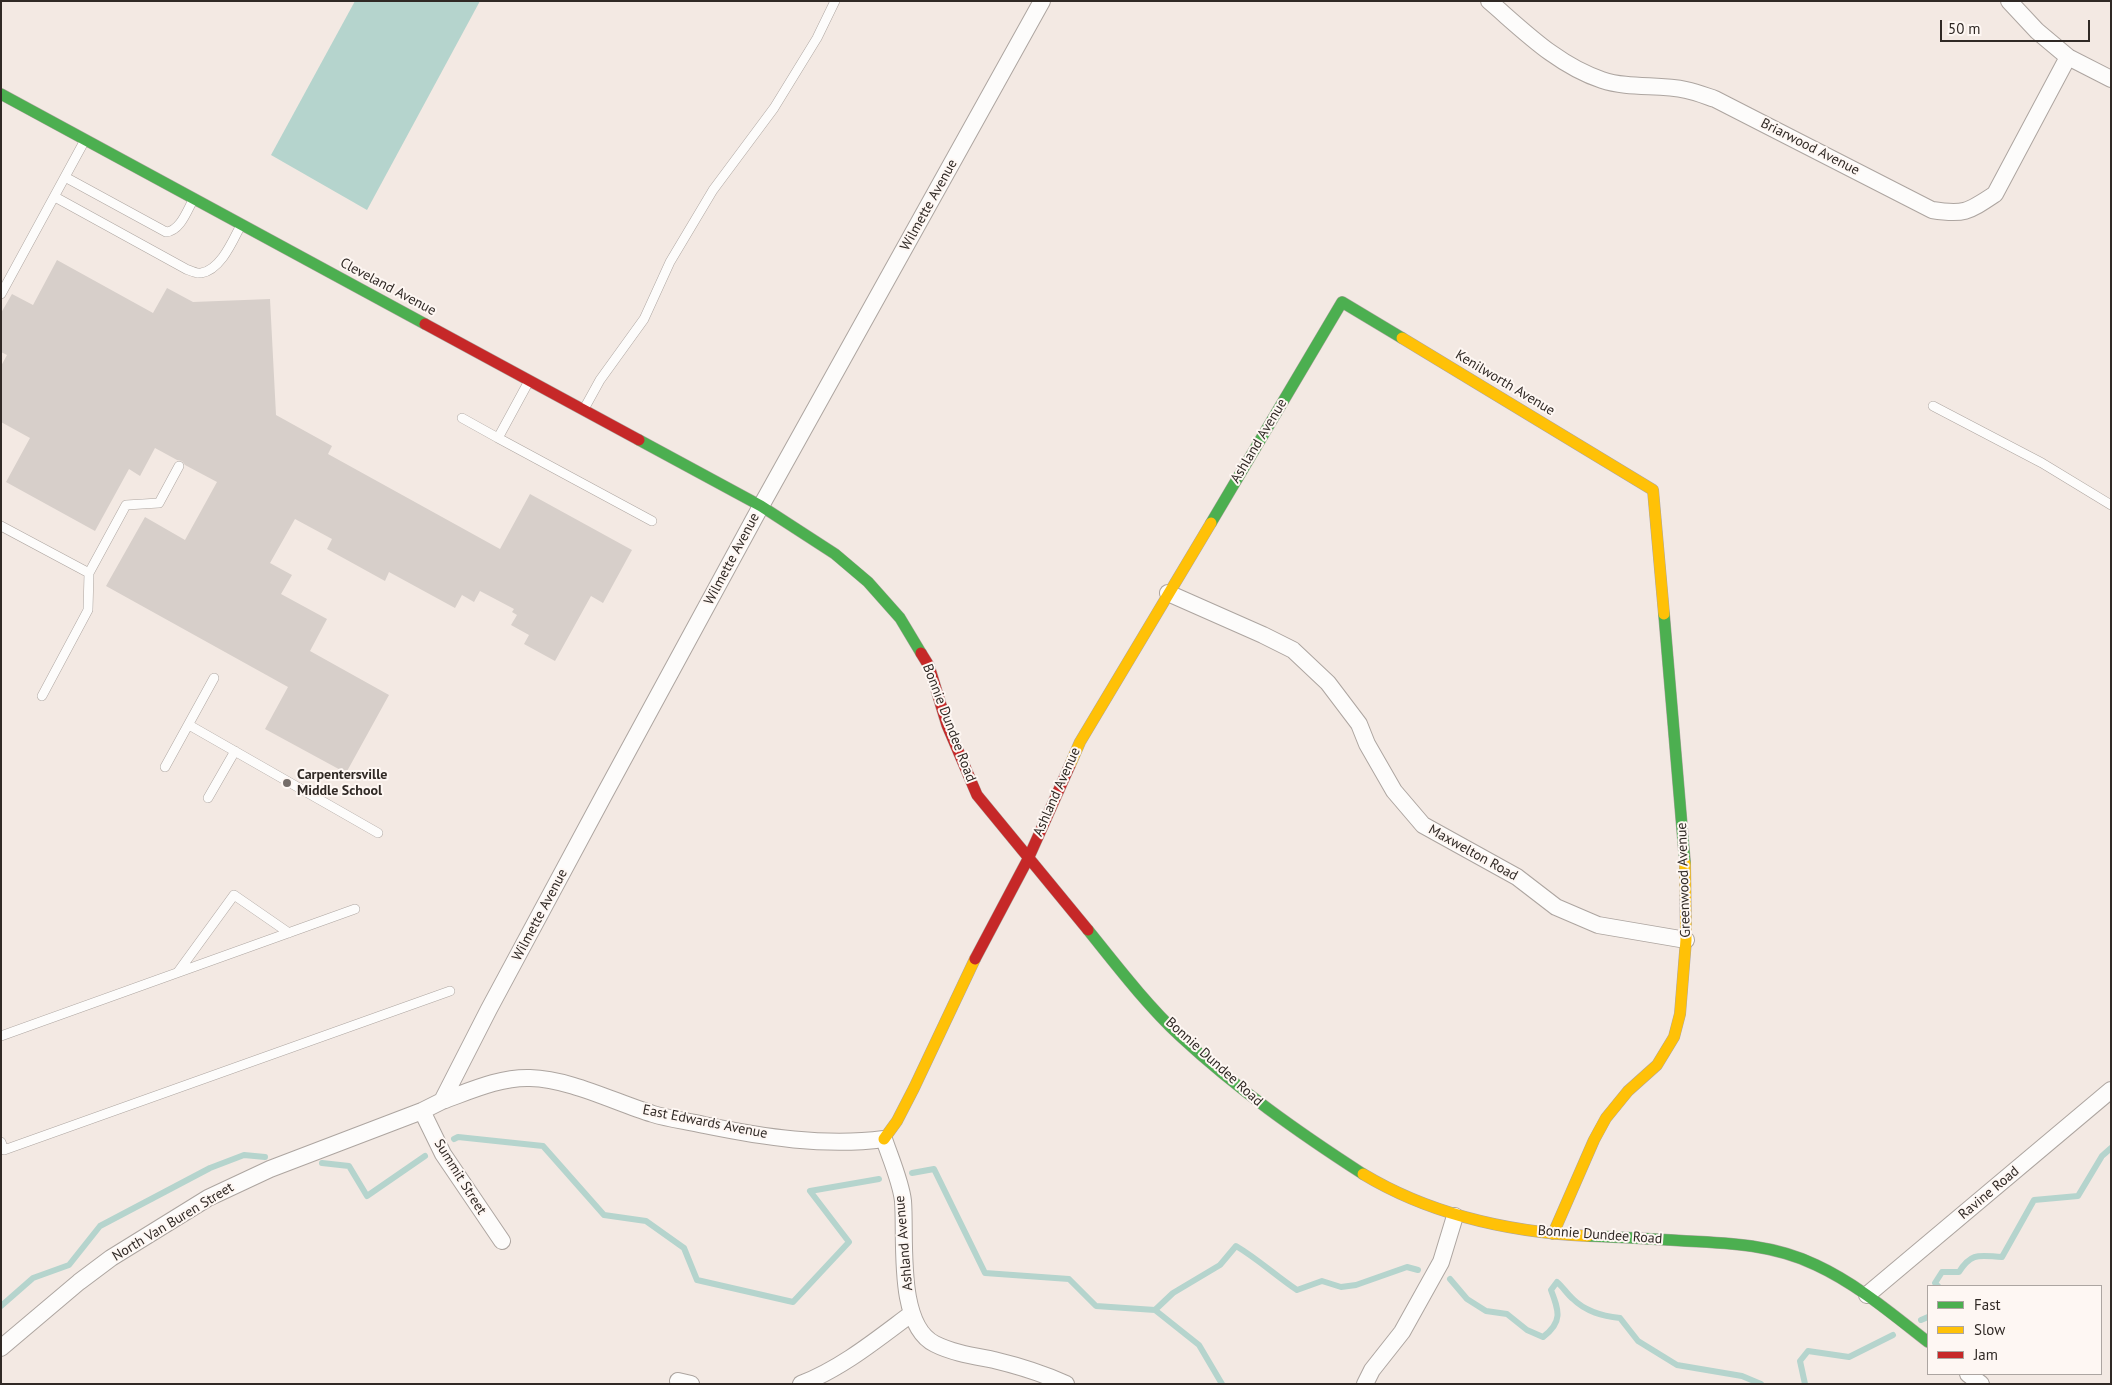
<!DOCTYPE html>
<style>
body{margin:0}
#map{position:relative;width:2112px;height:1385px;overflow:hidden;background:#f3e9e3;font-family:"PT Sans",sans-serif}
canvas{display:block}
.frame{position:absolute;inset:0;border:2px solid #302925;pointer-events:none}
.legend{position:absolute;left:1927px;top:1285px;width:175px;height:90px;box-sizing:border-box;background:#fef7f3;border:1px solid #aca5a1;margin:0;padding:6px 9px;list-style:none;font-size:15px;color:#302925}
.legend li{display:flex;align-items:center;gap:10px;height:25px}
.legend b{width:25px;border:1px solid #aca5a1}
.scale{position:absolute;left:1940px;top:20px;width:150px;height:22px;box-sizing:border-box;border:2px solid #302925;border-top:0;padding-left:6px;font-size:15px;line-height:18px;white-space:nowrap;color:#302925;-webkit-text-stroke:4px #fef7f3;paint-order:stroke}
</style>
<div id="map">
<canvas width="2112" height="1385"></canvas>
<div class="frame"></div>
<ul class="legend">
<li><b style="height:6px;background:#4caf50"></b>Fast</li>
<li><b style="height:6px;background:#ffc107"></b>Slow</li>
<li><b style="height:6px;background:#c62828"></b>Jam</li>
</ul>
<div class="scale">50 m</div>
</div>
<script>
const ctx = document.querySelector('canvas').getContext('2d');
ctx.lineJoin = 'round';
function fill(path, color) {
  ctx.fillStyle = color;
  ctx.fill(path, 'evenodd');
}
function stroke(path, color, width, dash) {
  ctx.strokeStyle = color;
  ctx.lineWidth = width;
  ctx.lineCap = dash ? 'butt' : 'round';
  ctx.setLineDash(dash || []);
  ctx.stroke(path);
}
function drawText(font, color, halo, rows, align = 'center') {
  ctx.font = font + ' "PT Sans",sans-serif';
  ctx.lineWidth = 4;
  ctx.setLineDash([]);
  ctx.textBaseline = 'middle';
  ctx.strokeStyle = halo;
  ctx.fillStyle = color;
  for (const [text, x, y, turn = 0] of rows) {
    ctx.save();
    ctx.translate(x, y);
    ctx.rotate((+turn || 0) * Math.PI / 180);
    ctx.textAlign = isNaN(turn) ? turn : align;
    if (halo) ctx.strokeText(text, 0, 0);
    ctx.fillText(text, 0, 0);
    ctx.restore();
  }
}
const water = new Path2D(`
 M355 1H480L367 210 271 155Z`);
const stream = new Path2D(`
 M454 1139 458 1137 543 1146 604 1215 646 1221 684 1248 697 1280 793 1302 849 1242 810 1191 879 1179
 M322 1163 349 1166 367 1196 425 1156
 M912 1173 934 1169 985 1273 1069 1279 1096 1306 1155 1310 1199 1345 1222 1384
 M1450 1279 1467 1299 1486 1311 1507 1314 1527 1330 1543 1337C1563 1322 1559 1311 1551 1290L1557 1282C1563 1287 1567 1294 1573 1299 1586 1312 1603 1316 1620 1318L1638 1341 1677 1365 1742 1376 1761 1384
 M1938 1286 1935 1283 1942 1272H1959C1972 1251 1981 1256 2002 1257L2034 1200 2078 1196 2102 1156 2111 1148
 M1 1306 33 1278 69 1265 100 1226 210 1168 244 1155 265 1157
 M1155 1310 1173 1293 1220 1265 1236 1246C1258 1259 1276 1276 1297 1290L1322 1281 1341 1287 1356 1285 1407 1267 1418 1270
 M1921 1320 1928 1317
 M1805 1384 1800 1361 1808 1351 1849 1357 1893 1335`);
const building = new Path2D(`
 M57 260 153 313 167 288 193 302 270 299 276 415 332 446 328 454 500 549 530 494 632 550 603 603 591 596 555 661 524 644 529 635 511 625 517 615 512 612 514 609 480 591 474 602 462 595 455 608 389 572 385 581 327 549 332 539 295 519 270 563 292 575 281 594 327 619 310 651 389 695 346 773 265 729 288 687 106 586 145 517 185 540 217 482 185 465 182 461 177 460 155 448 140 476 129 469 95 531 6 482 30 438 1 422V366L7 355 1 352V313L12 294 33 305Z`);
const lane = new Path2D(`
 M65 177 166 232C180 231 187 211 193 200
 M55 197 186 269C191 271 197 274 201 273 221 270 233 240 241 225
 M1 294 85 140
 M529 381 498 438 652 521
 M1933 406 2042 463 2111 505
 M584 409 600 380 644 319 670 262 713 190 774 108 817 38 835 1
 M462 418 498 438
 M1 526 89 573 88 610 42 696
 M89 573 126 505 159 503 179 466
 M189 725 378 833
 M165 767 214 678
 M208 798 235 751
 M178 972 234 895 289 933
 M1 1036 355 909
 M1 1142 4 1150 450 991`);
const street = new Path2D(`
 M1489 1C1524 31 1557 65 1602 80 1629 89 1659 84 1686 90 1696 92 1706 96 1715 99L1932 210C1964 215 1968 212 1995 194L2068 57
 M2009 1 2037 31 2068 57 2111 79
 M1168 593 1263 635 1293 650 1328 683 1359 724 1367 744 1394 791 1423 825 1517 877 1556 907 1598 925 1686 940
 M442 1101C470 1091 500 1077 530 1078 570 1079 614 1102 653 1114 669 1119 687 1121 704 1125 763 1137 825 1147 884 1139 890 1157 901 1182 903 1201 906 1238 896 1325 935 1344 953 1353 974 1356 994 1360 1019 1366 1042 1373 1066 1384
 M422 1111 443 1154 502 1241
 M1867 1295 2111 1090
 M1 1348 79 1282 111 1258 208 1198 270 1169 422 1111 442 1101 489 1009 604 795 761 506 1042 1
 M1968 1374 1981 1384
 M678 1381 691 1384
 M801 1384C842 1368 876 1340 911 1314
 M1365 1384 1372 1370 1402 1332 1441 1262 1455 1216`);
const fast = new Path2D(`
 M1 94 425 324
 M639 440 761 506 835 554 868 582 900 618 921 653
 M1211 523 1342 302 1402 338
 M1664 614 1685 863
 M1088 930C1117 966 1146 1004 1180 1036 1237 1089 1298 1132 1363 1174
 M1588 1236C1621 1237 1654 1239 1686 1241 1731 1243 1775 1245 1816 1265 1857 1284 1892 1314 1928 1342`);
const slow = new Path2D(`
 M1402 338 1653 490 1664 614
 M1070 765 1080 742 1211 523
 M884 1139 897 1121 914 1088 975 959
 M1363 1174C1431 1215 1509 1232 1588 1236
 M1553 1234 1594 1140 1606 1118 1628 1091 1657 1065 1674 1037 1680 1014 1686 940 1685 863`);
const jam = new Path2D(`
 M425 324 639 440
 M921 653 929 666 947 725 977 795 1088 930
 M975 959 1028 859 1070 765`);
const markers = [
 [287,783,5,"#746c68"]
];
const streetNames = [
 ["Briarwood Avenue",1810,147,27],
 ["Wilmette Avenue",929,205,-61],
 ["Cleveland Avenue",388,287,28],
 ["Kenilworth Avenue",1505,383,31],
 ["Ashland Avenue",1259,441,-59],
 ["Wilmette Avenue",732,559,-62],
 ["Bonnie Dundee Road",949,723,69],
 ["Ashland Avenue",1057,792,-66],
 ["Maxwelton Road",1473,853,29],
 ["Greenwood Avenue",1684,880,-92],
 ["Wilmette Avenue",540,915,-62],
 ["Bonnie Dundee Road",1214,1062,42],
 ["East Edwards Avenue",705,1122,11],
 ["Summit Street",460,1177,58],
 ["Ravine Road",1989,1193,-40],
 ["North Van Buren Street",173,1222,-31],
 ["Bonnie Dundee Road",1600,1235,4],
 ["Ashland Avenue",904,1243,-95]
];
const poiNames = [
 ["Carpentersville",297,775],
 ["Middle School",297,791]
];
fill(water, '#b5d4cd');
stroke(stream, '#b5d4cd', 6);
fill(building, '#d7cfca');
stroke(lane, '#ada5a0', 10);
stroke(street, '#ada5a0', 18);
stroke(fast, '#ada5a0', 12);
stroke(slow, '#ada5a0', 12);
stroke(jam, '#ada5a0', 12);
stroke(lane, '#fdfcfb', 9);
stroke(street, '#fdfcfb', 16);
stroke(fast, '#4caf50', 11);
stroke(slow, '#ffc107', 11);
stroke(jam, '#c62828', 11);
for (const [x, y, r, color] of markers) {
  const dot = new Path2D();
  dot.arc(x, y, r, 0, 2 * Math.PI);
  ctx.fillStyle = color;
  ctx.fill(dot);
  stroke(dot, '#fef7f3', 2);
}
drawText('14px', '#302925', '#fef7f3', streetNames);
drawText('bold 14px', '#302925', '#fef7f3', poiNames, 'left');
</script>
